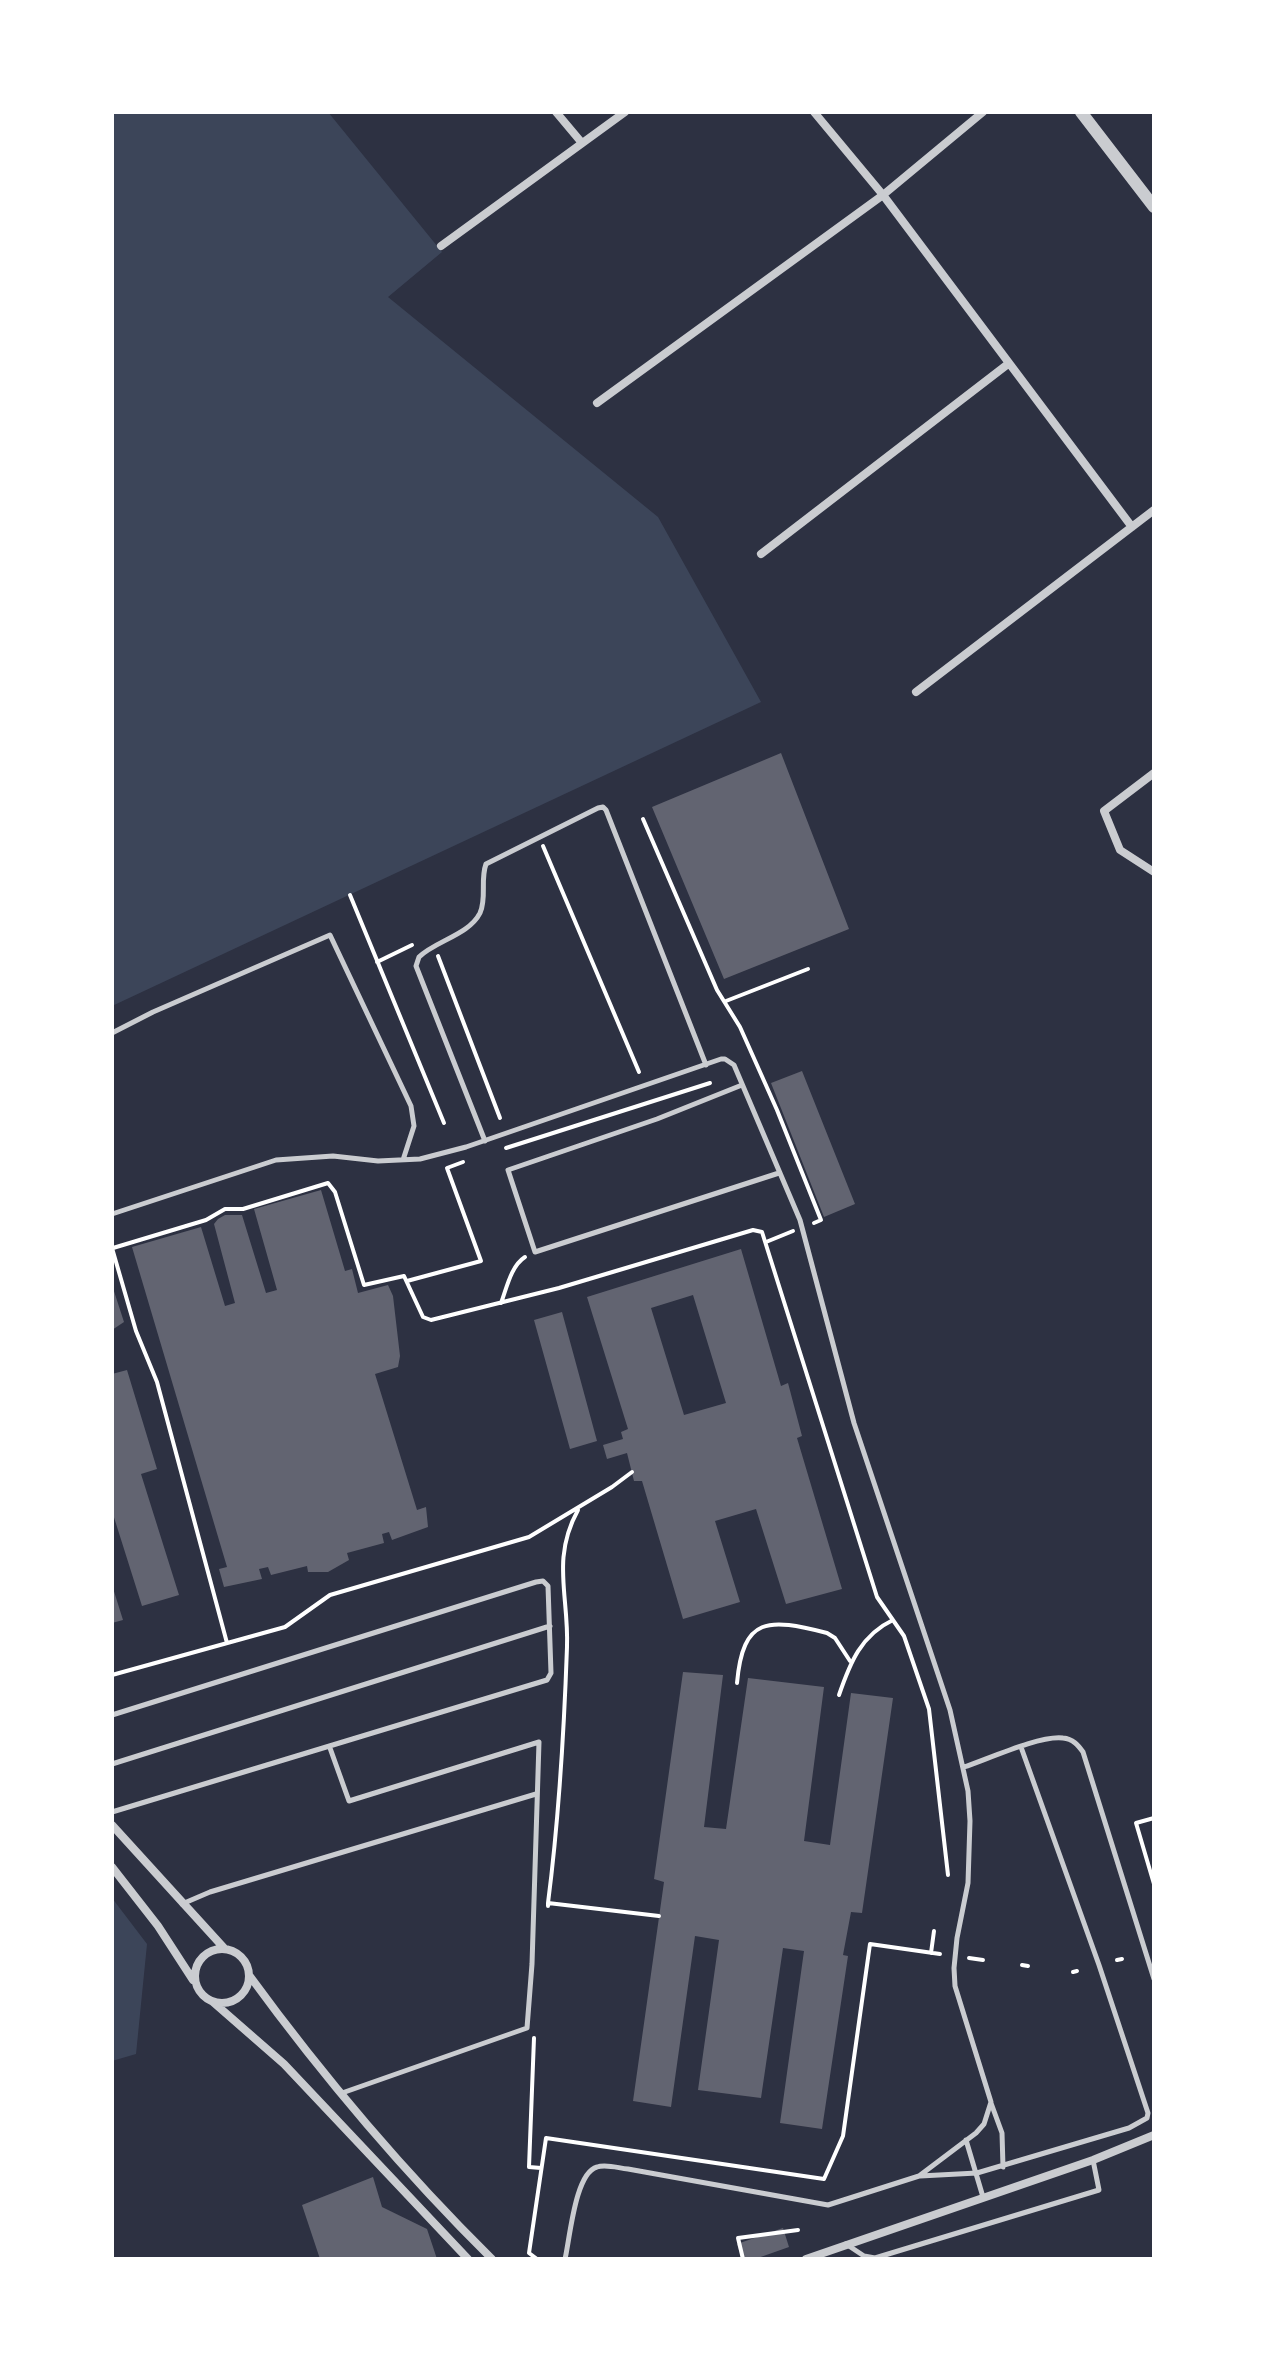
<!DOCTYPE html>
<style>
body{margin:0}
#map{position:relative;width:1266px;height:2371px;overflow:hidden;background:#2d3142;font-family:"Roboto Condensed",sans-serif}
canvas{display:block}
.frame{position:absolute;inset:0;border:114px solid #fff;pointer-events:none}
</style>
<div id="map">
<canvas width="1266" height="2371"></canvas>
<div class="frame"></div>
</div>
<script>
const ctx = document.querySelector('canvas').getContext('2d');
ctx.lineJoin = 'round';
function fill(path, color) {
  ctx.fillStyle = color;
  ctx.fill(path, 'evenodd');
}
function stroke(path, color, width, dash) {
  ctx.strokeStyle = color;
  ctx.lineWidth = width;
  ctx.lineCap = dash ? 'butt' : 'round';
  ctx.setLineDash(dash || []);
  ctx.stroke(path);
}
const green = new Path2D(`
 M112 112H328L442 252 388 297 658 517 761 702 112 1006Z
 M112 1898 147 1944 136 2054 112 2061Z`);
const building = new Path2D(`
 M781 753 849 929 724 979 652 807Z
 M802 1071 855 1204 824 1217 771 1083Z
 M321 1190 345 1271 352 1269 358 1293 388 1285 393 1296 400 1356 398 1367 375 1374 417 1510 426 1507 428 1527 392 1540 389 1532 382 1534 384 1543 347 1553 349 1560 328 1572H308L307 1566 271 1575 268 1567 259 1569 262 1579 224 1587 219 1569 227 1567 132 1247 201 1227 225 1306 235 1303 214 1224 218 1219 225 1215H242L266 1293 277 1290 254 1209Z
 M741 1249 781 1386 788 1383 802 1436 797 1438 842 1589 786 1604 756 1509 715 1521 740 1602 683 1619 642 1481H634L627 1453 607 1459 603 1445 623 1439 621 1432 628 1429 587 1297ZM693 1295 726 1403 684 1415 651 1308Z
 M112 1285 124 1322 112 1330Z
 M562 1312 597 1441 570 1449 534 1320Z
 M127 1370 157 1469 141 1474 179 1595 142 1606 112 1511V1374Z
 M112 1585 123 1620 112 1623Z
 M683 1672 723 1675 704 1827 726 1829 748 1678 824 1687 804 1841 830 1845 851 1693 893 1698 862 1913 851 1912 843 1955 848 1956 822 2129 780 2123 804 1951 783 1948 761 2098 698 2090 719 1940 695 1936 671 2107 633 2101 664 1882 654 1879Z
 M373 2177 382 2207 427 2229 437 2259H320L302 2205Z
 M783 2228 789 2247 755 2259H742L737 2244Z`);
const path = new Path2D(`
 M643 819 717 990 740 1027 777 1110 821 1220 814 1223
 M543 846 639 1072
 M350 895 444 1123
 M438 956 500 1118
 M377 962 412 945
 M726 1001 808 969
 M506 1148 710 1083
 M766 1242 793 1231
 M112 1248 136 1331 157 1382 227 1643
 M113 1248 206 1220 225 1209H243L328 1183 335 1192 364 1285 404 1276 423 1317 431 1320 559 1288 753 1230 762 1232 877 1597 904 1636 929 1709 948 1875
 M407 1281 481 1261 447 1168 463 1162
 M501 1303C507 1287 511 1266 525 1257
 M112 1675 285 1627 330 1595 529 1537 612 1487 632 1472
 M737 1683C743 1616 768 1618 827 1633L835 1638 850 1661
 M839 1695C850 1663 861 1635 893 1620
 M1154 1818 1136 1823 1154 1884
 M548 1903C559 1818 564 1733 567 1647 569 1596 551 1559 578 1510
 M548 1906V1903L659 1916
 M931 1953 934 1931
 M969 1958 983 1960
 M1117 1960 1122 1959
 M1022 1965 1028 1966
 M1073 1972 1077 1971
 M534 2038 529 2167 541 2168
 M537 2259 529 2253 546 2138 824 2179 843 2136 870 1944 940 1954
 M743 2259 738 2238 798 2230`);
const service = new Path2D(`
 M112 1033 153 1012 330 935 411 1106 414 1126 403 1160
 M742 1085 657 1119 508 1170 535 1252 779 1173
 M485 1141 416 966 419 957C435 941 469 935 480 913 487 898 480 880 486 864L598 808 603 807 606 810 706 1065
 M112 1214 276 1160 333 1156 378 1161 420 1159 466 1147 721 1059H725L734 1065 800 1220 854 1423 950 1710 968 1791 970 1821 968 1883 957 1938 954 1968 955 1986 991 2102 984 2124 976 2133 919 2176 828 2205 628 2169C618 2168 606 2164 597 2167 575 2173 570 2238 565 2259
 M112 1715 536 1582 543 1581 548 1586 551 1673 547 1680 112 1812
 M330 1748 349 1801 539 1742 532 1964 527 2028 342 2093
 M112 1764 550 1626
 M964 1767C988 1759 1040 1735 1063 1738 1073 1739 1078 1745 1083 1752L1154 1979
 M182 1904 210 1892 536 1794
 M991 2103 1002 2133 1003 2167
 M966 2140 983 2197
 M920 2176 977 2173 1129 2128 1147 2118 1148 2113 1099 1965 1021 1747
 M846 2244 864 2256 875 2258 1099 2190 1093 2160`);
const minor = new Path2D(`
 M556 112 582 143
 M814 112 883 195 1132 527
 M441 246 625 112
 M597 403 883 195 983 112
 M761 554 1008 364
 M916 692 1154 510
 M1154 773 1104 811 1120 850 1154 872
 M112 1825 224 1948
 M112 1867 158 1926 193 1980
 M195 1976a27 27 0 1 1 54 0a27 27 0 1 1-54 0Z
 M249 1975C322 2075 404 2172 492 2259
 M213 2002 284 2064 468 2259
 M806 2259 1093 2160 1154 2135`);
const tertiary = new Path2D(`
 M1081 112 1154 207`);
fill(green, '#3c4559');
fill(building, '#626471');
stroke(path, '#fff', 4);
stroke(service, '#caccd0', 5);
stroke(minor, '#caccd0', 8);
stroke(tertiary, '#caccd0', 12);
</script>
